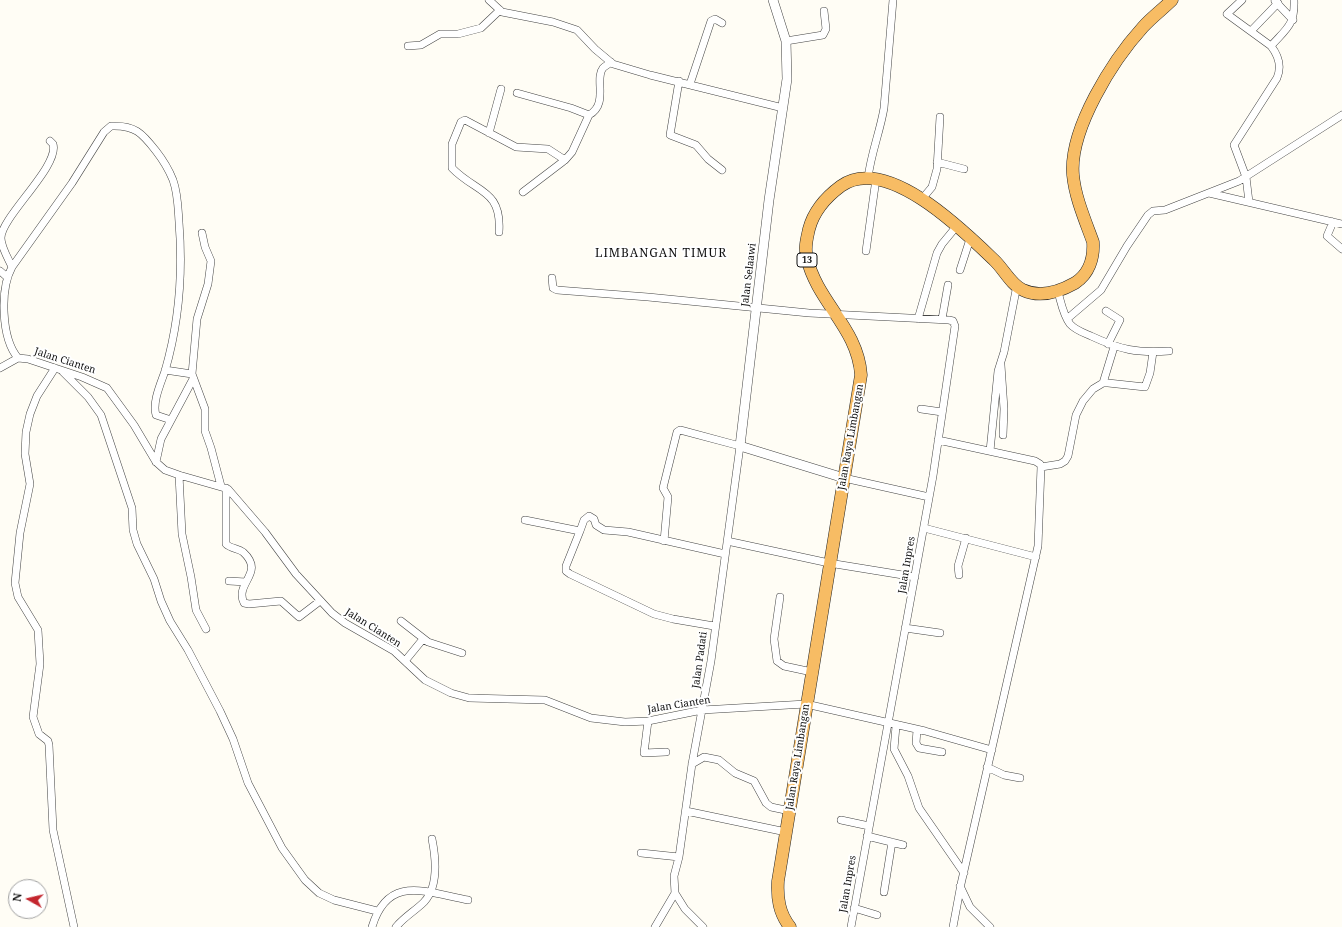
<!DOCTYPE html>
<style>
body{margin:0}
#map{position:relative;width:1342px;height:927px;overflow:hidden;background:#fffdf5;font-family:"Noto Serif",serif}
canvas{display:block}
.north{position:absolute;left:8px;top:879px;width:40px;height:40px;box-sizing:border-box;background:#fff;border:1px solid #a0a0a0;border-radius:50%;rotate:278deg;font-size:11px;font-weight:700;line-height:16px;text-align:center;color:#111}
.north::after{content:'';display:block;margin:auto;width:14px;height:18px;background:#c4262e;clip-path:polygon(50% 0,100% 100%,50% 72%,0 100%)}
</style>
<div id="map">
<canvas width="1342" height="927"></canvas>
<div class="north">N</div>
</div>
<script>
const ctx = document.querySelector('canvas').getContext('2d');
ctx.lineJoin = 'round';
function stroke(path, color, width, dash) {
  ctx.strokeStyle = color;
  ctx.lineWidth = width;
  ctx.lineCap = dash ? 'butt' : 'round';
  ctx.setLineDash(dash || []);
  ctx.stroke(path);
}
function drawText(font, color, halo, rows, align = 'center') {
  ctx.font = font + ' "Noto Serif",serif';
  ctx.lineWidth = 4;
  ctx.setLineDash([]);
  ctx.textBaseline = 'middle';
  ctx.strokeStyle = halo;
  ctx.fillStyle = color;
  for (const [text, x, y, turn = 0] of rows) {
    ctx.save();
    ctx.translate(x, y);
    ctx.rotate((+turn || 0) * Math.PI / 180);
    ctx.textAlign = isNaN(turn) ? turn : align;
    if (halo) ctx.strokeText(text, 0, 0);
    ctx.fillText(text, 0, 0);
    ctx.restore();
  }
}
const minor = new Path2D(`
 M489 0 502 12 553 22 577 30 595 49 613 64 650 75 783 108
 M1242 0 1227 14 1271 46C1278 55 1282 66 1277 78L1234 145 1246 177 1249 202
 M1275 1 1293 20
 M1251 31 1278 3
 M786 41 823 35 826 29 824 11
 M408 46 421 45 440 34H458L481 28 500 10
 M1271 46C1287 28 1295 25 1294 0
 M679 81 670 135 696 145 708 159 722 170
 M690 84 711 21 715 19 722 23
 M517 93 571 108 589 115C609 104 594 79 603 68 605 66 609 64 611 62
 M489 133 501 89
 M937 162 964 169
 M868 178C871 153 880 132 884 108L893 0
 M523 192 565 160
 M1209 193 1342 224
 M922 199 932 187 937 169 940 117
 M1333 222 1327 236 1342 249
 M499 232C502 189 476 193 452 168V144L461 122 465 120 516 147 548 149 565 160 572 152 589 115
 M202 233 205 247 211 261 208 284 197 319 192 374 205 409V431L211 448 221 486
 M866 251 876 179
 M12 267C8 258 1 247 1 238 1 217 60 166 53 144L50 141
 M960 270 970 239
 M0 271 7 277
 M552 278 553 288 557 290 648 297 809 313 949 320 953 321 955 326 933 476 851 927
 M1058 292C1061 302 1063 315 1070 324 1075 330 1084 333 1091 336 1121 350 1136 353 1169 351
 M1106 311 1120 320 1108 344
 M918 319 937 253 942 244 956 227
 M942 319 948 285
 M1067 319 1101 290 1127 246 1148 215 1153 211 1165 210 1239 181 1342 115
 M18 358C1 338 0 289 12 267L72 183 104 132 111 126C135 125 142 133 156 151 163 160 169 170 173 180 178 194 178 208 179 222 183 272 179 323 165 371 161 383 152 402 156 415L171 420
 M1001 365 1004 409 1003 435
 M0 368 18 358 28 359 82 377 107 388 134 425 156 462 165 470 179 475 228 489 265 532 296 574 332 613 345 623 394 651 425 680 451 693 469 698 545 700 591 718 625 722 648 721 702 710 806 704 925 731 992 750
 M55 368 37 396 30 414 26 432 25 454 30 484 20 533 15 583 18 597 38 630 40 664 33 717 39 734 48 741 49 745 53 830 74 927
 M165 370 192 374
 M62 371 88 397 101 415 132 508 133 530 137 544 154 579 161 601 170 621 188 650 220 711 233 739 248 783 282 848 305 880 319 893 334 900 377 911
 M1103 383 1114 347
 M921 409 942 412
 M938 440 1035 461 1040 464 1041 467
 M990 451 998 371 1004 352 1017 285
 M156 462 161 439 193 379
 M179 475 182 534 191 577 196 610 206 629
 M844 478 929 497
 M226 488V544C231 549 238 548 243 552 266 573 234 583 244 603L249 604 281 601 299 617 320 601
 M525 520 580 531 566 566V571L570 574 654 614 673 619 714 626
 M924 528 1036 557
 M580 531 584 520 589 516 594 519 596 525 604 530 628 532 725 554
 M664 541 668 497 663 488 677 432 680 430 684 431 740 446 711 661 692 764 679 857 674 876 675 893 685 909 703 927
 M727 541 829 563 915 577
 M959 575 958 566 966 538
 M229 581 246 582
 M780 597 774 639 777 661 784 666 812 672
 M401 621 428 642 462 653
 M905 628 940 633
 M405 661 423 639
 M648 721 644 753 666 752
 M896 726 894 749 908 776 919 808 964 873
 M917 730 916 743 919 748 942 752
 M692 764 704 757 719 760 735 773 754 781 766 803 771 807 790 811
 M987 767 1004 775 1020 778
 M686 811 786 832
 M841 820 869 826
 M867 836 903 845
 M641 853 679 857
 M960 886 970 907 990 927
 M884 892 892 842
 M854 908 877 915
 M372 927C388 874 425 892 468 900
 M396 927C404 917 415 911 424 902 439 886 436 859 432 839
 M655 927 675 893
 M953 927 961 884 1038 546 1041 467 1060 464 1065 461 1068 456 1076 415 1083 401 1093 389 1103 383H1108L1145 387 1150 373 1153 352`);
const tertiary = new Path2D(`
 M773 0 786 41 787 79 769 200 740 446 844 478`);
const trunk = new Path2D(`
 M790 927C779 913 777 898 778 881L861 375C858 328 817 302 807 258 804 248 807 238 809 229 814 210 826 197 841 186 886 154 963 230 994 260 1003 268 1011 285 1023 290 1040 298 1059 292 1075 283 1089 274 1094 258 1093 242 1085 220 1075 197 1073 175 1069 129 1113 60 1143 27 1152 17 1163 9 1172 0`);
const shields = [
 [807,260,20]
];
const shieldNames = [
 ["13",807,260]
];
const streetNames = [
 ["Jalan Selaawi",749,275,-83],
 ["Jalan Cianten",65,361,18],
 ["Jalan Raya Limbangan",851,437,-80],
 ["Jalan Inpres",907,565,-80],
 ["Jalan Cianten",373,628,32],
 ["Jalan Padati",700,660,-82],
 ["Jalan Cianten",679,705,-9],
 ["Jalan Raya Limbangan",798,757,-81],
 ["Jalan Inpres",848,884,-80]
];
const quarterNames = [
 ["LIMBANGAN TIMUR",661,254]
];
stroke(minor, '#444', 8);
stroke(tertiary, '#444', 10);
stroke(trunk, '#222', 13);
stroke(minor, '#fff', 7);
stroke(tertiary, '#fff', 9);
stroke(trunk, '#f7bc64', 12);
for (const [x, y, w] of shields) {
  const box = new Path2D();
  box.roundRect(x - w / 2, y - 7, w, 14, 3);
  ctx.fillStyle = '#fff';
  ctx.fill(box);
  stroke(box, '#111', 1);
}
drawText('bold 9px', '#111', null, shieldNames);
drawText('10px', '#111', '#fff', streetNames);
ctx.letterSpacing = '1px';
drawText('12px', '#111', '#fff', quarterNames);
ctx.letterSpacing = '0px';
</script>
